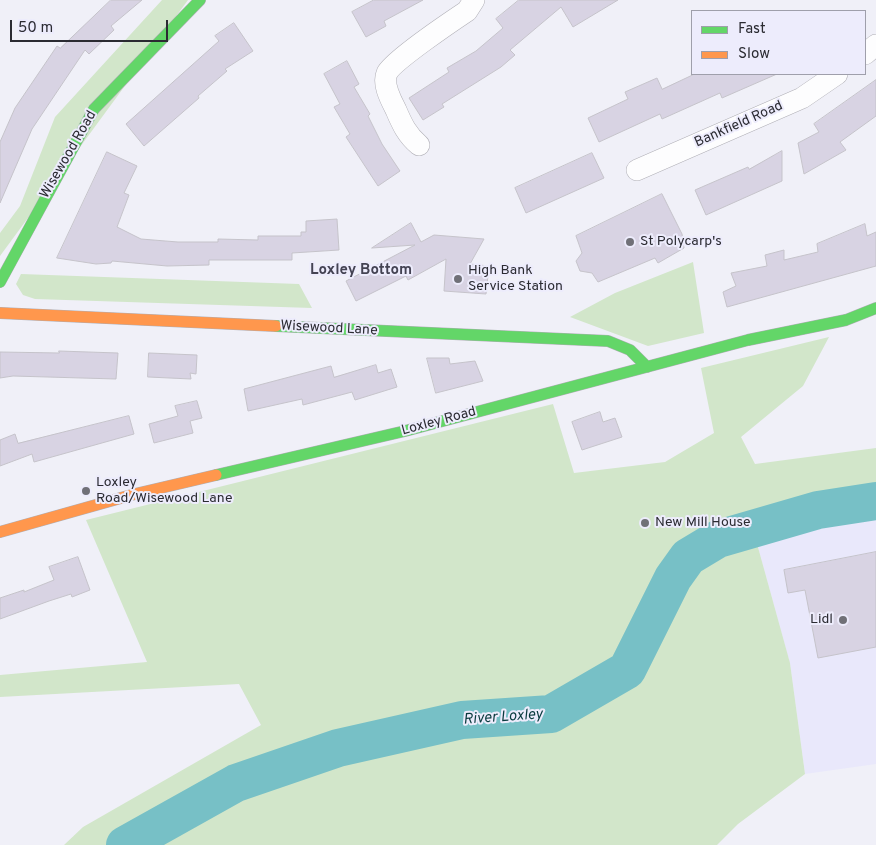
<!DOCTYPE html>
<style>
body{margin:0}
#map{position:relative;width:876px;height:845px;overflow:hidden;background:#f0f0f8;font-family:Overpass,sans-serif}
canvas{display:block}
.legend{position:absolute;left:691px;top:10px;width:175px;height:65px;box-sizing:border-box;background:#edecfc;border:1px solid #9f9fab;margin:0;padding:6px 9px;list-style:none;font-size:15px;color:#2b2b32}
.legend li{display:flex;align-items:center;gap:10px;height:25px}
.legend b{width:25px;border:1px solid #9f9fab}
.scale{position:absolute;left:10px;top:20px;width:158px;height:22px;box-sizing:border-box;border:2px solid #2b2b32;border-top:0;padding-left:6px;font-size:15px;line-height:18px;white-space:nowrap;color:#2b2b32;-webkit-text-stroke:4px #edecfc;paint-order:stroke}
</style>
<div id="map">
<canvas width="876" height="845"></canvas>
<ul class="legend">
<li><b style="height:6px;background:#63d668"></b>Fast</li>
<li><b style="height:6px;background:#ff974d"></b>Slow</li>
</ul>
<div class="scale">50 m</div>
</div>
<script>
const ctx = document.querySelector('canvas').getContext('2d');
ctx.lineJoin = 'round';
function fill(path, color) {
  ctx.fillStyle = color;
  ctx.fill(path, 'evenodd');
}
function stroke(path, color, width, dash) {
  ctx.strokeStyle = color;
  ctx.lineWidth = width;
  ctx.lineCap = dash ? 'butt' : 'round';
  ctx.setLineDash(dash || []);
  ctx.stroke(path);
}
function drawText(font, color, halo, rows, align = 'center') {
  ctx.font = font + ' Overpass,sans-serif';
  ctx.lineWidth = 4;
  ctx.setLineDash([]);
  ctx.textBaseline = 'middle';
  ctx.strokeStyle = halo;
  ctx.fillStyle = color;
  for (const [text, x, y, turn = 0] of rows) {
    ctx.save();
    ctx.translate(x, y);
    ctx.rotate((+turn || 0) * Math.PI / 180);
    ctx.textAlign = isNaN(turn) ? turn : align;
    if (halo) ctx.strokeText(text, 0, 0);
    ctx.fillText(text, 0, 0);
    ctx.restore();
  }
}
const built = new Path2D(`
 M876 517V764L805 774 790 664 756 540Z`);
const green = new Path2D(`
 M162 0H188L0 256V233L20 206 55 117Z
 M693 262 704 333 648 346 570 317 615 293Z
 M21 274 299 284 312 308 35 299 23 295 16 284Z
 M829 337 803 386 741 437 755 464 876 448V517L756 540 790 663 805 774 738 824 717 845H64L83 827 261 725 239 684 0 697V675L147 662 86 520 553 404 574 473 665 462 714 433 701 368Z`);
const river = new Path2D(`
 M125 845 236 783 338 748 462 720 551 714 627 670 673 578 688 557 718 539 818 510 876 501`);
const building = new Path2D(`
 M111 0H142L111 26 114 30 89 54 85 50 32 129 0 203V142L15 108 57 46 60 48Z
 M374 0H423L384 21 386 26 366 37 352 12Z
 M519 0H618L573 27 561 7 510 50 515 55 501 67 442 104 444 107 423 120 409 98 449 72 447 68 476 51 503 28 496 19Z
 M234 23 253 51 225 69 227 71 198 96 199 98 144 146 126 124 219 41 215 36Z
 M347 61 359 84 354 87 370 114 368 116 382 144 400 171 378 186 346 137 350 134 334 107 340 104 324 74Z
 M695 74H777L722 98 720 93 662 119 660 114 599 142 588 118 628 99 625 92 657 78 662 89Z
 M876 80V116L840 142 846 150 804 174 798 143 819 132 814 124Z
 M782 151V181L706 215 695 190 748 167 749 169Z
 M107 152 137 166 124 193 129 195 117 227 141 239 178 242H218V239L258 240V236H301V232H306V221L337 219 339 250 292 253V260H209V265L167 266 112 261 111 263 96 264 57 258Z
 M592 153 604 178 526 213 515 188Z
 M662 194 682 234 684 248 658 263 655 258 598 282 592 273 580 271 576 261 582 253 576 236Z
 M411 223 421 242 434 235 484 239 470 264 489 266 486 294 444 291 446 259 408 280 406 276 356 301 346 281 415 245 372 248Z
 M865 224 867 236 876 232V266L727 307 723 292 736 286 731 273 767 266 765 255 784 250V260L818 252 817 244Z
 M59 351 118 353 116 379 13 376 0 378V352L59 353Z
 M149 353 197 355 196 374 190 373 191 379 148 377Z
 M427 358H449L450 364 475 361 483 381 436 393Z
 M376 365 378 373 391 369 397 387 355 400 352 392 303 405 302 399 248 411 244 389 331 366 334 377Z
 M197 401 202 418 190 421 193 433 154 443 149 424 178 416 175 406Z
 M600 412 603 422 615 418 622 437 582 450 572 422Z
 M129 416 134 434 34 462 32 454 0 466V440L15 434 18 443Z
 M876 552V647L818 658 805 590 788 593 784 570Z
 M78 557 90 590 72 597 71 594 49 601 0 619V598L24 590V592L54 580 49 567Z`);
const street = new Path2D(`
 M865 54 876 45
 M419 145C407 135 402 124 396 110 391 100 382 84 387 73 393 61 452 21 467 11L474 0
 M637 170 802 98 837 74`);
const fast = new Path2D(`
 M0 282 94 109 200 0
 M276 326 608 341 630 350 647 367
 M216 475 405 431 748 340 846 320 876 308`);
const slow = new Path2D(`
 M0 313 276 326
 M0 532 135 494 216 475`);
const markers = [
 [630,242,5,"#707077"],
 [458,279,5,"#707077"],
 [86,491,5,"#707077"],
 [645,523,5,"#707077"],
 [843,620,5,"#707077"]
];
const streetNames = [
 ["Bankfield Road",739,125,-24],
 ["Wisewood Road",69,155,-60],
 ["Wisewood Lane",329,329,3],
 ["Loxley Road",439,422,-15]
];
const poiNames = [
 ["St Polycarp's",640,242],
 ["High Bank",468,271],
 ["Service Station",468,287],
 ["Loxley",96,483],
 ["Road/Wisewood Lane",96,499],
 ["New Mill House",655,523],
 ["Lidl",833,620,"right"]
];
const neighbourhoodNames = [
 ["Loxley Bottom",361,271]
];
const waterNames = [
 ["River Loxley",503,718,-4]
];
fill(built, '#e9e8fb');
fill(green, '#d2e6ca');
stroke(river, '#77c0c6', 38);
fill(building, '#d8d3e3');
stroke(building, '#c5c3ca', 1);
stroke(street, '#afaeb5', 22);
stroke(fast, '#afaeb5', 12);
stroke(slow, '#afaeb5', 12);
stroke(street, '#fdfdfe', 21);
stroke(fast, '#63d668', 11);
stroke(slow, '#ff974d', 11);
for (const [x, y, r, color] of markers) {
  const dot = new Path2D();
  dot.arc(x, y, r, 0, 2 * Math.PI);
  ctx.fillStyle = color;
  ctx.fill(dot);
  stroke(dot, '#edecfc', 2);
}
drawText('14px', '#2b2b32', '#edecfc', streetNames);
drawText('14px', '#2b2b32', '#edecfc', poiNames, 'left');
drawText('bold 15px', '#444353', '#edecfc', neighbourhoodNames);
drawText('italic 15px', '#083a3d', '#edecfc', waterNames);
</script>
